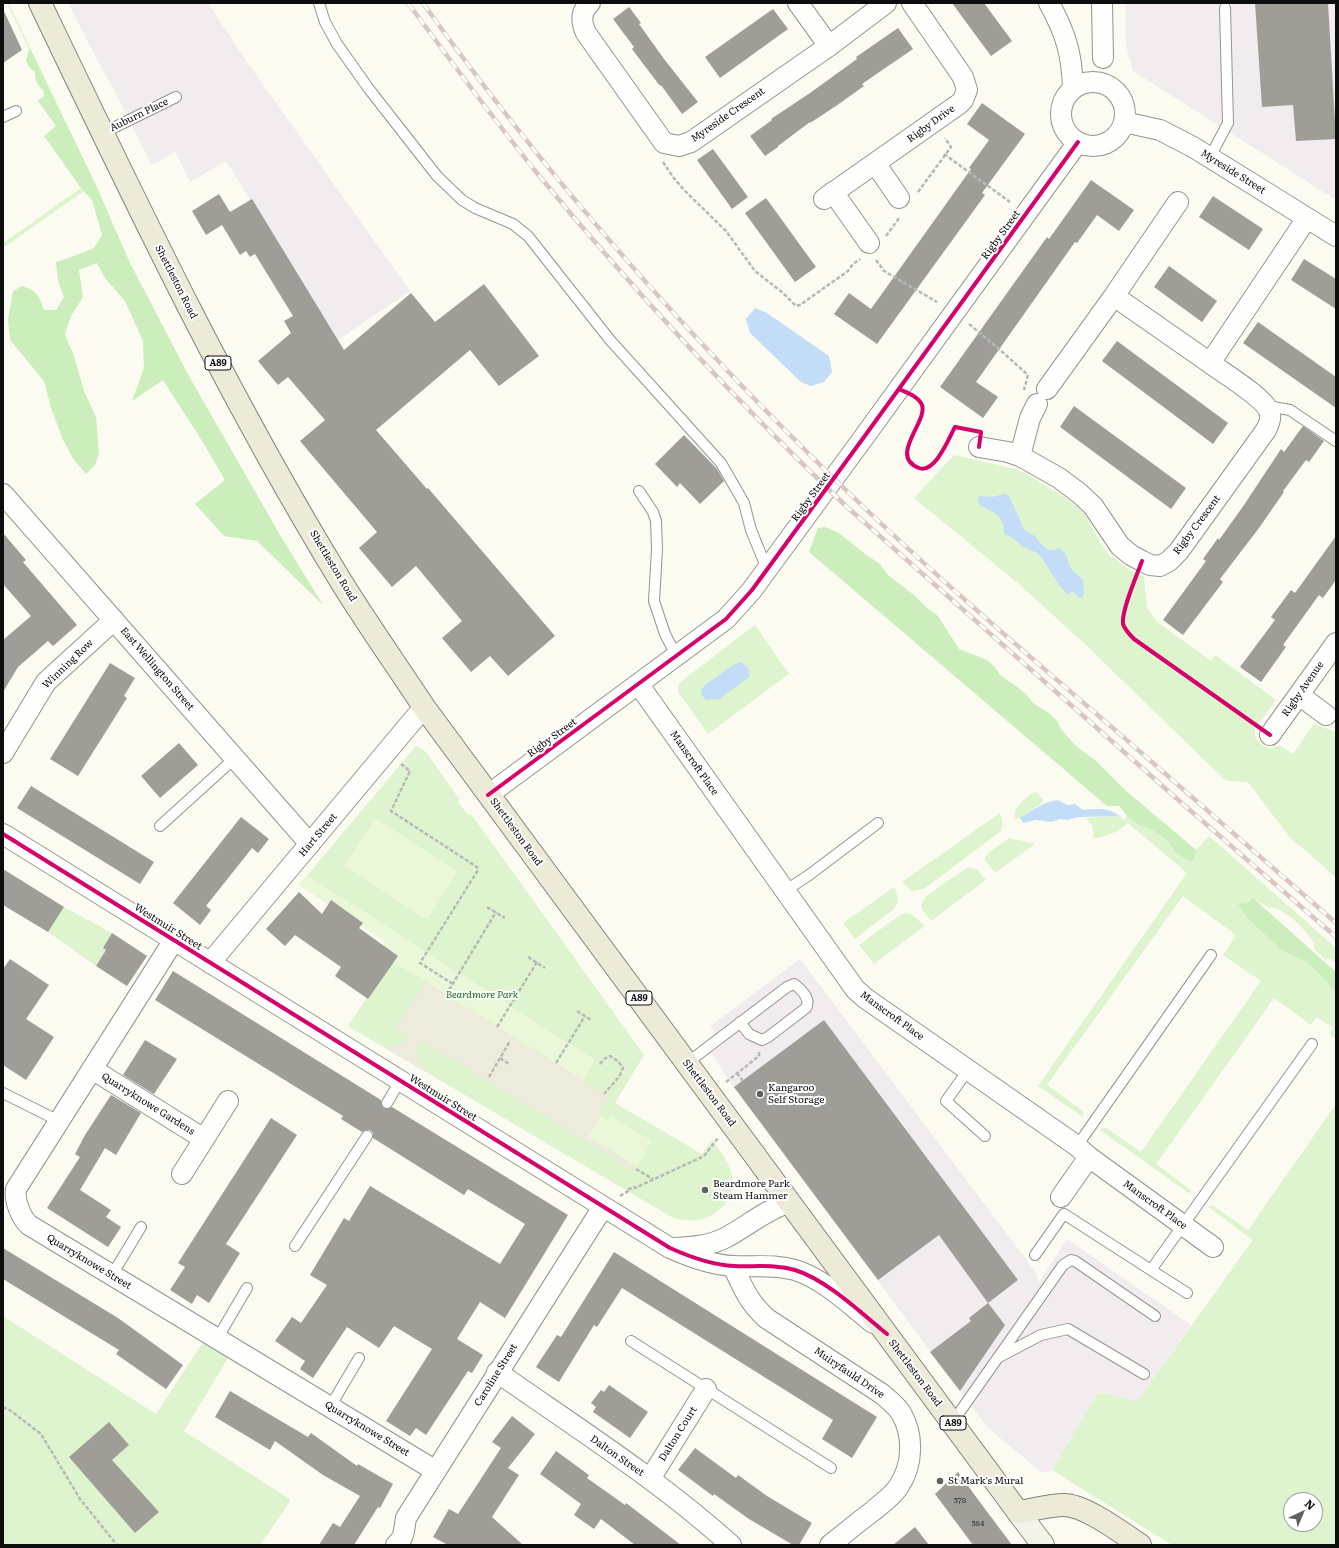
<!DOCTYPE html>
<style>
body{margin:0}
#map{position:relative;width:1339px;height:1548px;overflow:hidden;background:#fbfbf1;font-family:Literata,serif}
canvas{display:block}
.frame{position:absolute;inset:0;border:4px solid #0d0d0d;pointer-events:none}
.north{position:absolute;left:1283px;top:1492px;width:40px;height:40px;box-sizing:border-box;background:#fff;border:1px solid #9e9e9e;border-radius:50%;rotate:44deg;font-size:11px;font-weight:700;line-height:16px;text-align:center;color:#0d0d0d}
.north::after{content:'';display:block;margin:auto;width:14px;height:18px;background:#60605d;clip-path:polygon(50% 0,100% 100%,50% 72%,0 100%)}
</style>
<div id="map">
<canvas width="1339" height="1548"></canvas>
<div class="frame"></div>
<div class="north">N</div>
</div>
<script>
const ctx = document.querySelector('canvas').getContext('2d');
ctx.lineJoin = 'round';
function fill(path, color) {
  ctx.fillStyle = color;
  ctx.fill(path, 'evenodd');
}
function stroke(path, color, width, dash) {
  ctx.strokeStyle = color;
  ctx.lineWidth = width;
  ctx.lineCap = dash ? 'butt' : 'round';
  ctx.setLineDash(dash || []);
  ctx.stroke(path);
}
function drawText(font, color, halo, rows, align = 'center') {
  ctx.font = font + ' Literata,serif';
  ctx.lineWidth = 4;
  ctx.setLineDash([]);
  ctx.textBaseline = 'middle';
  ctx.strokeStyle = halo;
  ctx.fillStyle = color;
  for (const [text, x, y, turn = 0] of rows) {
    ctx.save();
    ctx.translate(x, y);
    ctx.rotate((+turn || 0) * Math.PI / 180);
    ctx.textAlign = isNaN(turn) ? turn : align;
    if (halo) ctx.strokeText(text, 0, 0);
    ctx.fillText(text, 0, 0);
    ctx.restore();
  }
}
const industrial = new Path2D(`
 M68 3H208L247 62 410 291 338 340 226 161 190 182 175 152 152 165 116 93 96 58Z
 M1125 3H1336V200L1133 71 1126 45Z
 M800 959 1035 1271 1039 1282 1067 1239 1191 1325 1137 1401 1098 1392 1052 1470 1048 1472H1041L987 1427 734 1088 711 1053 724 1044 710 1026Z`);
const green = new Path2D(`
 M7 3H9L30 48 29 49Z
 M81 188 84 191 3 248V243Z
 M954 455 1007 467 1021 471 1068 499 1084 513 1100 542 1110 557H1113L1128 569 1144 577 1147 607 1156 621 1211 661 1215 655 1276 700 1255 729V737C1262 746 1269 751 1279 745L1293 754 1314 724 1336 732V878L1312 856 1291 839 1248 782 1226 781 1089 648 1019 584 914 498Z
 M755 625 789 674 708 734 678 692V686L683 680Z
 M416 746 424 750 428 755 460 800 458 802 468 815 471 814 644 1055 615 1103 702 1154 712 1140C721 1152 731 1164 733 1180 734 1186 731 1192 728 1198 717 1220 695 1224 673 1218L348 1026 396 955 385 941 299 885Z
 M1034 792 1038 794 1043 799 1042 803 1020 818 1015 819C1012 808 1026 798 1034 792Z
 M1000 813 1003 824 1001 831 924 889 912 891 902 882Z
 M1120 816 1124 820 1127 816 1139 825 1151 829 1168 841 1177 854 1194 859 1196 850 1209 836 1336 948V963L1330 958 1326 960 1314 949V943L1308 934 1293 919 1285 913 1275 908 1267 907 1253 898 1248 903 1262 931 1282 951 1307 962 1336 992V1040L1329 1034 1333 1028 1317 1017 1311 1025 1274 998 1156 1164 1191 1190 1190 1194 1100 1130 1105 1127 1141 1152 1261 981 1223 955 1236 935 1183 896 1047 1085 1083 1111V1117L1038 1086 1187 873 1128 823C1118 832 1107 837 1093 838 1095 830 1091 823 1086 818Z
 M1009 838 1035 844 995 873 985 860V857L992 850Z
 M968 867 978 870 986 880 931 921 923 911 921 906 925 897Z
 M894 887C898 896 900 901 894 909L855 939 843 923Z
 M64 907 112 933 103 948 106 950 96 966 48 932Z
 M906 913 911 914 925 926 874 964 859 945 900 915Z
 M1336 1104V1545H1172L1052 1470 1098 1392 1137 1401 1253 1240 1209 1207 1212 1205 1248 1230ZM1291 1500H1315V1524H1291Z
 M3 1316 156 1414 203 1342 228 1358 184 1431 291 1500 260 1545H4L3 1544Z`);
const forest = new Path2D(`
 M30 48 95 183 130 263 190 378 280 535 323 605 257 541 224 536 195 504 225 480 199 436 163 380 132 401 144 368 143 341 125 301 105 278 97 263 79 270 83 297 71 316 65 334 74 356 84 391 96 417 99 453 95 465 86 474 74 460 63 440 51 408 44 381 10 340 8 320 13 291 22 286C37 291 39 296 44 310H56L64 297 58 281 56 262 69 258 94 248 102 235 92 200 81 188 44 136 56 126 38 101 44 96 43 90C37 86 35 79 35 72L29 67 26 60 29 49Z
 M825 527 839 533 865 554 880 564 888 575 914 595 926 607 938 616 959 649 987 660 995 667 1000 675 1020 689 1029 697 1033 703 1050 714 1058 722 1060 728 1075 745 1097 762 1124 789 1196 850 1194 860H1188L1177 854 1168 841 1151 829 1139 825 1127 816 1119 806H1107L809 552 818 528Z
 M1253 898 1336 972V992L1307 962 1282 951 1246 916 1238 904 1248 903Z`);
const pitch = new Path2D(`
 M375 818 458 872 427 920 343 866Z
 M307 875 595 1060 583 1080 392 961 383 946 385 941 299 885Z
 M611 1115 652 1141 637 1167 588 1137 601 1116 608 1120Z`);
const plaza = new Path2D(`
 M425 982 609 1096 598 1114 601 1116 588 1137 637 1167 634 1171 422 1041 416 1050 422 1070 385 1048 404 1042 408 1036 395 1027Z`);
const water = new Path2D(`
 M755 308 767 313 829 356 832 372 824 382 811 386 801 382 750 333 746 319Z
 M1004 494 1009 496 1024 529 1027 532 1035 536 1040 543 1046 548 1049 550H1056L1057 548C1070 552 1065 562 1073 571 1076 575 1080 576 1083 580L1084 593 1082 599 1078 597 1072 591 1068 595 1059 585 1042 558 1037 553 1022 546 1013 538 1006 535 1004 533C1004 513 993 514 979 504L978 501 979 496 992 497Z
 M741 662C748 667 752 671 748 678L719 699 707 700C700 696 699 691 705 685L733 665Z
 M1058 800 1067 805 1075 804 1083 810C1098 809 1107 807 1120 816L1078 817 1067 820 1060 819 1051 822 1036 820 1023 823 1020 818C1033 810 1043 802 1058 800Z`);
const building = new Path2D(`
 M952 3H984L1012 41 991 56Z
 M1255 3H1328L1336 139 1296 141 1293 105 1262 107Z
 M629 7 641 23 639 24 664 59 698 102 682 114 661 85 660 86 644 65 632 49 634 47 613 19Z
 M3 9 22 50 3 63Z
 M773 9 788 29 720 78 705 57Z
 M898 28 913 49 862 84 864 86 836 106 810 123V122L778 146V147L765 156 750 136 772 120 771 119 810 93 857 59 856 57Z
 M982 103 1025 134 982 193 985 195 877 344 834 314 849 293 871 309 971 169 969 168 989 140 967 124Z
 M713 149 748 197 732 209 697 160Z
 M1091 180 1134 210 1119 231 1097 215 1077 243 1075 242 976 382 998 397 983 418 940 387 1047 237 1049 239Z
 M219 194 230 212 252 199 344 350 411 293 435 322 484 284 539 356 499 386 470 350 376 430 427 489 428 488 555 636 508 676 490 656 471 672 442 638 462 621 416 566 392 587 359 548 377 532 300 441 325 420 288 377 278 385 258 361 291 333 284 321 293 316 255 254 250 257 246 251 240 255 222 225 206 235 192 211Z
 M1213 196 1263 229 1249 250 1199 217Z
 M766 198 816 267 795 282 745 213Z
 M1304 259 1336 279V309L1291 280Z
 M1169 266 1217 301 1202 322 1154 287Z
 M1258 322 1336 377V408L1243 343Z
 M1117 341 1228 423 1213 444 1102 361Z
 M1074 406 1186 488 1171 509 1060 427Z
 M1303 426 1324 441 1309 462 1306 460 1283 491 1284 492 1259 528 1220 579 1223 582 1183 635 1163 620 1206 561 1203 559 1218 538 1219 540 1244 505 1281 449 1284 452Z
 M684 435 717 469 724 481 700 504 680 483 677 487 655 464Z
 M3 533 26 560 23 562 77 625 53 646 48 641 18 667 3 692V640L31 616 3 584Z
 M1336 536V580L1323 598 1319 595 1283 645 1286 647 1261 682 1240 667 1275 620 1271 617 1291 590 1295 593Z
 M110 663 135 678 124 696 127 698 78 776 50 759Z
 M179 743 198 765 160 798 141 776Z
 M31 786 154 862 140 884 17 808Z
 M241 817 269 839 258 853 252 848 206 906 211 910 200 925 173 903Z
 M3 869 64 907 48 932 3 905Z
 M299 892 322 914 331 900 363 923 359 928 398 956 368 999 335 976 341 967 295 935 285 946 266 929Z
 M112 933 147 956 127 986 96 966 106 950 103 948Z
 M10 959 49 985 26 1019 54 1037 26 1080 3 1065V969Z
 M173 971 381 1100V1103L383 1108 387 1109 392 1107 568 1215 505 1318 480 1302 457 1339 483 1355 472 1373 468 1371 426 1435 416 1428 410 1436 386 1421 432 1349 394 1326 379 1348 347 1327 313 1378 300 1369 305 1361 275 1341 292 1317 301 1323 327 1285 310 1275 344 1218 349 1221 370 1186 500 1264 525 1224 468 1189 464 1195 373 1138V1133L370 1130H367L362 1132 341 1119 343 1116 155 1000Z
 M824 1020 1018 1280 988 1303 939 1235 878 1280 734 1087Z
 M145 1040 177 1059 154 1094 123 1075Z
 M111 1095 141 1113 116 1155 105 1148 80 1190 111 1210 106 1217 121 1227 108 1247 47 1208 80 1157 75 1154 85 1135Z
 M271 1118 297 1135 226 1244 240 1253 209 1303 197 1295 192 1304 170 1290 185 1267 178 1263Z
 M3 1248 118 1318 183 1365 166 1389 116 1354 119 1350 3 1279Z
 M614 1252 877 1417 852 1458 822 1439 833 1420 622 1288 597 1327 594 1325 559 1382 536 1367 557 1335 561 1337Z
 M988 1303 1005 1325 960 1391 930 1352 971 1321 969 1318Z
 M609 1385 648 1412 630 1438 593 1412 596 1407 591 1403 601 1390 604 1392Z
 M230 1391 308 1437 311 1433 357 1466 358 1464 393 1484 380 1508 378 1507 354 1545H319L333 1523 340 1527 360 1496 323 1475 275 1441 270 1450 215 1417Z
 M512 1416 535 1434 508 1468 519 1475 492 1517 523 1545H448L433 1537 449 1509 458 1514 501 1448 492 1442Z
 M109 1422 129 1445 112 1460 159 1512 135 1533 69 1457Z
 M695 1448 736 1478 738 1475 767 1496 812 1523 799 1545H793L749 1519 714 1494 713 1496 678 1470Z
 M556 1451 589 1475 587 1478 625 1505 626 1503 681 1545H635L601 1519 594 1529 574 1515 581 1504 540 1474Z
 M958 1472 982 1505 1012 1545H973L935 1494Z
 M915 1527 929 1545H893Z`);
const path = new Path2D(`
 M1102 83V76
 M944 154 1010 202
 M663 162 673 177 684 190 726 231 755 271 783 293 796 306 800 305 848 271 853 264 860 259
 M918 192 951 147 945 138
 M886 236 900 217
 M876 260 884 271 937 302
 M969 324 999 349 1028 375 1024 390
 M401 764 410 771 391 811 477 867 478 870 420 963 453 984
 M487 907 505 918
 M528 957 545 968
 M446 995 496 912
 M577 1011 591 1020
 M497 1027 537 962
 M500 1058 509 1064
 M556 1063 585 1016
 M600 1064 604 1059 610 1056 618 1061 623 1068 619 1077 604 1094
 M737 1073 743 1081
 M489 1077 510 1041
 M726 1082 759 1056V1052
 M636 1169 653 1179
 M620 1196 630 1190 629 1189 634 1187 635 1188 704 1156 718 1138
 M3 1407 11 1411 41 1434 80 1499 117 1545`);
const lane = new Path2D(`
 M319 3 325 22 337 44 369 89 437 176 462 200 475 208 513 224 528 236 610 340 721 463 744 503 751 530 767 569
 M3 117 16 111
 M103 133 176 97
 M1210 157 1228 123 1225 8
 M1267 406 1290 410 1336 441
 M639 491 653 512 656 521 657 549 654 601 665 634 677 657
 M160 826 235 758
 M785 891 809 875 878 823
 M687 1063 787 987 794 984C802 990 811 999 806 1008L768 1037 762 1040 749 1034 740 1022
 M968 1070 946 1101 985 1136
 M3 1093 59 1121
 M387 1103 400 1081
 M1077 1146 1211 955
 M295 1246 367 1136
 M1035 1255 1063 1215 1064 1214 1151 1270 1312 1044
 M1151 1270 1187 1293
 M112 1275 141 1227
 M217 1339 247 1288
 M631 1341 831 1468
 M1001 1356 1041 1335 1068 1329 1144 1374
 M330 1407 359 1358
 M952 1423 1063 1265 1071 1260 1075 1261 1155 1316`);
const street = new Path2D(`
 M590 3C580 12 581 22 586 33L664 143 679 146 691 142 829 46 886 3
 M798 3 829 46
 M1049 3C1066 34 1072 54 1073 89
 M1102 3 1103 58
 M1061 114a32 32 0 1 1 64 0a32 32 0 1 1-64 0Z
 M1124 122 1160 130 1193 147 1336 236
 M875 163 899 198
 M833 192 869 243
 M824 199 959 104 963 100 967 90 963 77 912 3
 M1114 296 1210 363
 M1047 389 1114 296 1178 202
 M979 447 1008 452 1020 456 1059 478 1079 493 1093 506 1120 546 1131 555 1142 561 1150 565 1160 566 1169 561 1179 551 1266 430C1268 426 1271 420 1270 415 1269 400 1223 373 1210 363L1307 218
 M1020 456 1030 418 1037 404
 M3 494 310 844
 M639 685 855 989 865 998 1077 1146 1089 1157 1213 1247
 M1299 695 1326 715
 M1270 735 1336 643
 M3 753 46 682 114 620
 M488 795 726 619 752 590 864 437 1078 142
 M3 834 670 1248C690 1257 711 1265 734 1266 755 1267 775 1264 795 1270 824 1279 849 1304 873 1323
 M174 940 16 1189C14 1200 21 1218 29 1225L436 1471
 M210 963 424 707
 M92 1069 204 1139
 M182 1174 228 1101
 M1061 1197 1089 1157
 M674 1248C691 1247 709 1246 725 1238 748 1226 765 1210 790 1202
 M733 1266C743 1288 748 1301 766 1318L882 1394C889 1400 896 1405 901 1413 914 1435 913 1465 899 1486 893 1496 882 1503 873 1511 858 1522 844 1534 830 1545
 M497 1372C577 1428 659 1480 731 1545
 M650 1479 706 1389
 M396 1545C405 1538 404 1528 406 1518L603 1207`);
const secondary = new Path2D(`
 M1018 1512 1043 1545`);
const primary = new Path2D(`
 M40 3C134 199 228 397 342 583 368 625 397 666 424 707L1018 1512C1032 1510 1050 1505 1064 1505 1085 1505 1122 1533 1140 1545`);
const rail = new Path2D(`
 M408 3C450 60 492 117 536 172 633 290 737 402 847 507L1184 805 1336 937
 M423 3C549 180 694 344 851 495 931 572 1015 644 1100 717 1179 785 1257 854 1336 923`);
const cycleway = new Path2D(`
 M899 389C907 393 918 396 922 405 928 422 888 456 919 468 935 474 949 438 955 427L981 432 979 447
 M1142 561C1137 575 1121 611 1123 624 1125 630 1130 635 1134 639L1270 735
 M488 795 726 619 752 590 864 437 1078 142
 M3 834 670 1248C690 1257 711 1265 734 1266 754 1267 775 1264 795 1270 827 1280 861 1313 887 1334`);
const markers = [
 [760,1094,4,"#60605d"],
 [705,1190,4,"#60605d"],
 [940,1481,4,"#60605d"]
];
const numberNames = [
 ["578",960,1501],
 ["584",978,1524]
];
const shields = [
 [218,363,26],
 [639,998,26],
 [953,1423,26]
];
const shieldNames = [
 ["A89",218,363],
 ["A89",639,998],
 ["A89",953,1423]
];
const streetNames = [
 ["Auburn Place",139,115,-26],
 ["Myreside Crescent",728,115,-35],
 ["Rigby Drive",931,124,-36],
 ["Myreside Street",1233,172,32],
 ["Rigby Street",1001,235,-54],
 ["Shettleston Road",176,282,63],
 ["Rigby Street",811,497,-54],
 ["Rigby Crescent",1197,525,-53],
 ["Shettleston Road",333,566,59],
 ["Winning Row",68,664,-44],
 ["East Wellington Street",157,669,49],
 ["Rigby Avenue",1303,689,-55],
 ["Rigby Street",552,738,-36],
 ["Manscroft Place",694,763,55],
 ["Shettleston Road",516,832,54],
 ["Hart Street",318,835,-50],
 ["Westmuir Street",168,927,32],
 ["Manscroft Place",892,1016,36],
 ["Shettleston Road",709,1093,53],
 ["Westmuir Street",443,1098,32],
 ["Quarryknowe Gardens",148,1104,32],
 ["Manscroft Place",1155,1205,36],
 ["Quarryknowe Street",89,1262,31],
 ["Muiryfauld Drive",849,1373,34],
 ["Shettleston Road",915,1373,53],
 ["Caroline Street",496,1375,-58],
 ["Quarryknowe Street",367,1429,31],
 ["Dalton Court",678,1434,-58],
 ["Dalton Street",617,1456,35]
];
const parkNames = [
 ["Beardmore Park",482,995]
];
const poiNames = [
 ["Kangaroo",768,1088],
 ["Self Storage",768,1100],
 ["Beardmore Park",713,1184],
 ["Steam Hammer",713,1196],
 ["St Mark's Mural",948,1481]
];
fill(industrial, '#f3ecee');
fill(green, '#def4ce');
fill(forest, '#ccedbc');
fill(pitch, '#eaf7d9');
fill(plaza, '#ecebdc');
fill(water, '#c3ddf9');
fill(building, '#9e9d97');
stroke(lane, '#949490', 12);
stroke(street, '#949490', 22);
stroke(secondary, '#8b8b86', 24);
stroke(primary, '#81817d', 24);
stroke(path, '#b8b8b6', 2.5, [4, 2]);
stroke(lane, '#fefefd', 10);
stroke(street, '#fefefd', 20);
stroke(secondary, '#f4f5e8', 22);
stroke(primary, '#edebd8', 22);
stroke(rail, '#d9c6c2', 4.5);
stroke(rail, '#fff', 3, [9]);
stroke(cycleway, '#d6006c', 4);
for (const [x, y, r, color] of markers) {
  const dot = new Path2D();
  dot.arc(x, y, r, 0, 2 * Math.PI);
  ctx.fillStyle = color;
  ctx.fill(dot);
  stroke(dot, '#fff', 1.5);
}
drawText('8px', '#313130', null, numberNames);
for (const [x, y, w] of shields) {
  const box = new Path2D();
  box.roundRect(x - w / 2, y - 7, w, 14, 3);
  ctx.fillStyle = '#fff';
  ctx.fill(box);
  stroke(box, '#0d0d0d', 1);
}
drawText('bold 9px', '#0d0d0d', null, shieldNames);
drawText('10px', '#0d0d0d', '#fff', streetNames);
drawText('italic 10px', '#196c16', '#fff', parkNames);
drawText('10px', '#0d0d0d', '#fff', poiNames, 'left');
</script>
